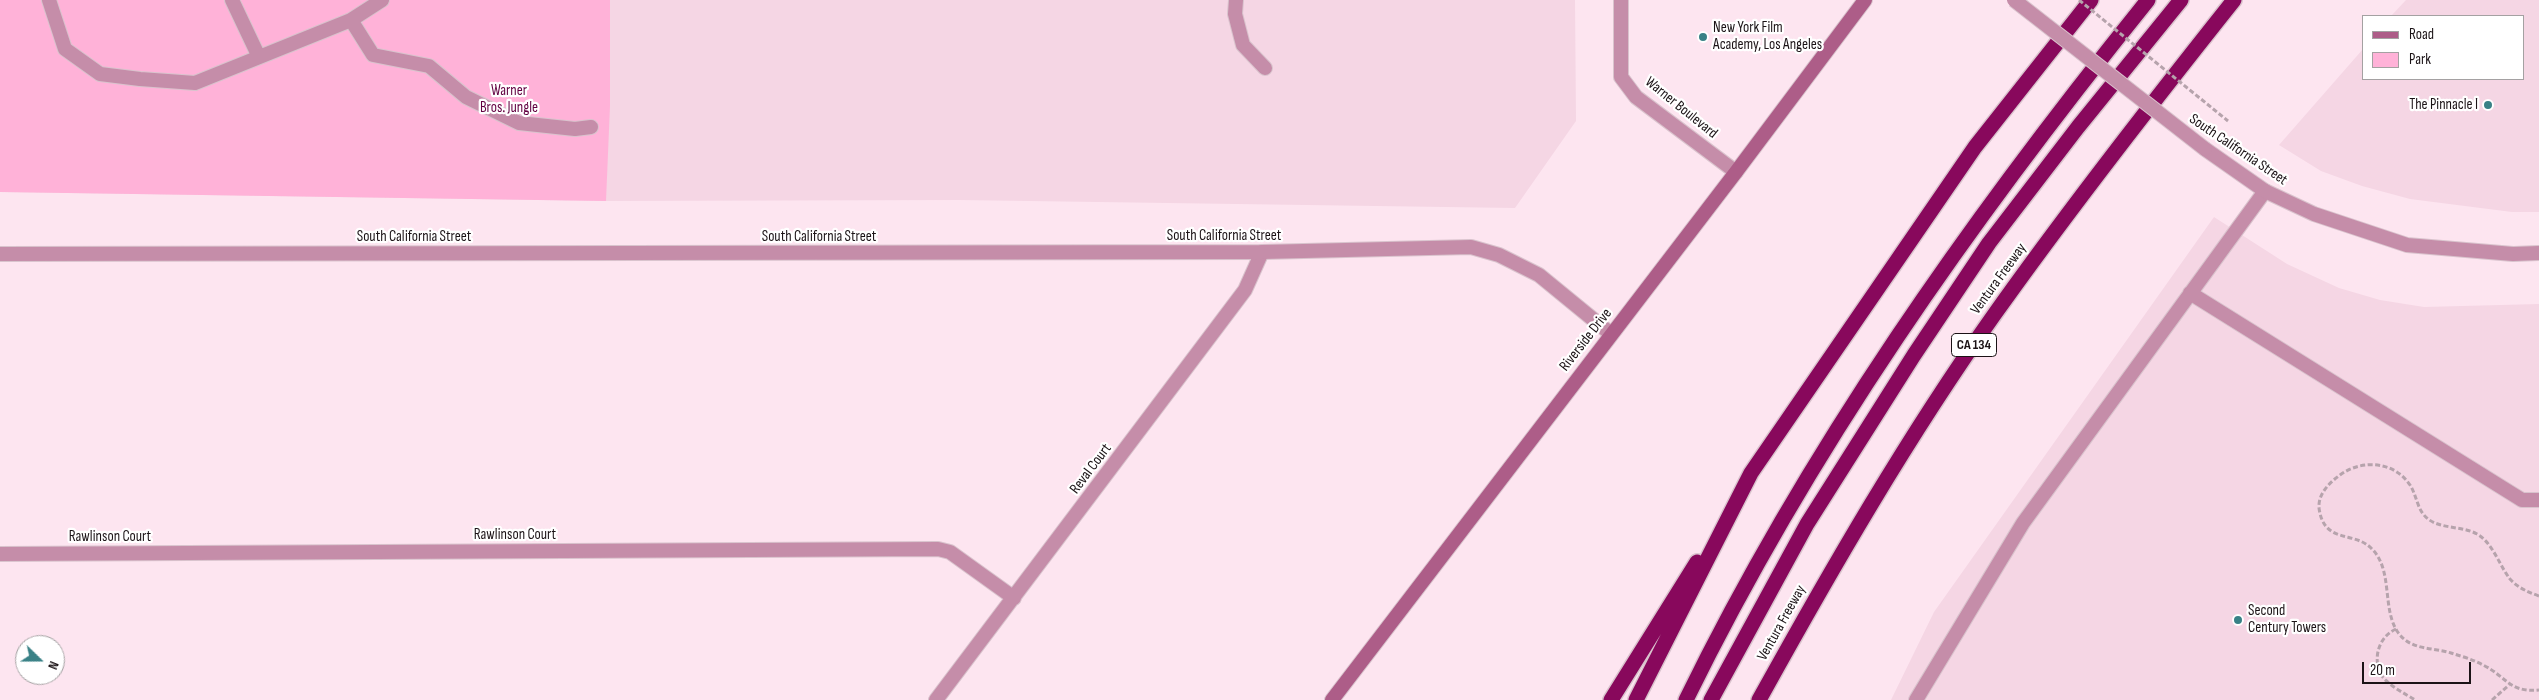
<!DOCTYPE html>
<style>
body{margin:0}
#map{position:relative;width:2539px;height:700px;overflow:hidden;background:#fde5f0;font-family:"Sofia Sans Condensed",sans-serif}
canvas{display:block}
.legend{position:absolute;left:2362px;top:15px;width:162px;height:65px;box-sizing:border-box;background:#fff;border:1px solid #a4a1a2;margin:0;padding:6px 9px;list-style:none;font-size:15px;color:#1b1316}
.legend li{display:flex;align-items:center;gap:10px;height:25px}
.legend b{width:25px;border:1px solid #a4a1a2}
.north{position:absolute;left:15px;top:635px;width:50px;height:50px;box-sizing:border-box;background:#fff;border:1px solid #a4a1a2;border-radius:50%;rotate:112deg;font-size:14px;font-weight:700;line-height:20px;text-align:center;color:#1b1316}
.north::after{content:'';display:block;margin:auto;width:18px;height:22px;background:#398186;clip-path:polygon(50% 0,100% 100%,50% 72%,0 100%)}
.scale{position:absolute;left:2362px;top:662px;width:109px;height:22px;box-sizing:border-box;border:2px solid #1b1316;border-top:0;padding-left:6px;font-size:15px;line-height:18px;white-space:nowrap;color:#1b1316;-webkit-text-stroke:4px #fff;paint-order:stroke}
</style>
<div id="map">
<canvas width="2539" height="700"></canvas>
<ul class="legend">
<li><b style="height:6px;background:#ad5d88"></b>Road</li>
<li><b style="height:14px;background:#ffb2d8"></b>Park</li>
</ul>
<div class="north">N</div>
<div class="scale">20 m</div>
</div>
<script>
const ctx = document.querySelector('canvas').getContext('2d');
ctx.lineJoin = 'round';
function fill(path, color) {
  ctx.fillStyle = color;
  ctx.fill(path, 'evenodd');
}
function stroke(path, color, width, dash) {
  ctx.strokeStyle = color;
  ctx.lineWidth = width;
  ctx.lineCap = dash ? 'butt' : 'round';
  ctx.setLineDash(dash || []);
  ctx.stroke(path);
}
function drawText(font, color, halo, rows, align = 'center') {
  ctx.font = font + ' "Sofia Sans Condensed",sans-serif';
  ctx.lineWidth = 4.5;
  ctx.setLineDash([]);
  ctx.textBaseline = 'middle';
  ctx.strokeStyle = halo;
  ctx.fillStyle = color;
  for (const [text, x, y, turn = 0] of rows) {
    ctx.save();
    ctx.translate(x, y);
    ctx.rotate((+turn || 0) * Math.PI / 180);
    ctx.textAlign = isNaN(turn) ? turn : align;
    if (halo) ctx.strokeText(text, 0, 0);
    ctx.fillText(text, 0, 0);
    ctx.restore();
  }
}
const built = new Path2D(`
 M0 0H1575L1576 121 1515 208 959 200 605 201 0 192Z
 M2406 0H2539V212H2512L2410 199 2362 186 2321 171 2279 145 2363 49V79H2523V16H2391Z
 M2214 217 2287 264 2339 288 2380 300 2424 307 2539 304V700H1891L1934 612Z`);
const green = new Path2D(`
 M0 0H610V106L606 201 0 192Z`);
const path = new Path2D(`
 M2539 596C2528 592 2518 588 2510 579 2499 565 2493 543 2477 534 2461 525 2436 530 2424 515 2417 507 2416 494 2410 485 2394 461 2362 459 2340 475 2329 483 2318 494 2319 508 2324 545 2354 530 2372 549 2393 570 2382 607 2397 631 2410 651 2432 647 2451 653 2461 656 2474 660 2483 665 2506 676 2509 693 2539 690
 M2396 629C2378 637 2372 660 2382 676 2389 686 2406 694 2415 700
 M2492 700 2509 685`);
const service = new Path2D(`
 M49 0 65 49 100 74 140 79 195 83 351 20 382 0
 M232 0 259 57
 M1236 0 1235 14 1243 45 1265 68
 M351 20 373 55 429 66 466 97 519 123 575 129 591 127
 M2190 293 2522 500H2539
 M0 554 938 549 950 552 1014 598
 M936 700 1245 290 1262 252
 M1916 700 2023 523 2265 191`);
const minor = new Path2D(`
 M1621 0V77L1636 97 1736 172
 M2205 149 2265 191 2314 214 2407 245 2513 254 2539 253
 M0 254 1262 252 1471 247 1499 255 1539 275 1611 334`);
const secondary = new Path2D(`
 M1332 700 1736 172 1865 0`);
const motorway = new Path2D(`
 M1611 700 1697 562
 M1636 700 1751 473 1975 147 2091 0
 M1686 700C1809 448 1972 218 2148 0
 M1711 700 1807 524 1914 355 1989 243 2078 127 2181 0
 M1759 700C1832 568 1907 438 1994 315 2070 208 2152 103 2234 0`);
const pathBridge = new Path2D(`
 M2079 0 2228 121`);
const minorBridge = new Path2D(`
 M2014 0 2205 149`);
const markers = [
 [1703,37,5,"#398186"],
 [2488,105,5,"#398186"],
 [2238,620,5,"#398186"]
];
const shields = [
 [1974,345,45]
];
const shieldNames = [
 ["CA 134",1974,345]
];
const poiNames = [
 ["New York Film",1713,28],
 ["Academy, Los Angeles",1713,45],
 ["The Pinnacle I",2478,105,"right"],
 ["Second",2248,611],
 ["Century Towers",2248,628]
];
const parkNames = [
 ["Warner",509,91],
 ["Bros. Jungle",509,108]
];
const streetNames = [
 ["Warner Boulevard",1681,108,39],
 ["South California Street",2238,150,34],
 ["South California Street",1224,236],
 ["South California Street",414,237],
 ["South California Street",819,237],
 ["Ventura Freeway",1999,279,-54],
 ["Riverside Drive",1586,340,-52],
 ["Reval Court",1091,469,-53],
 ["Rawlinson Court",515,535],
 ["Rawlinson Court",110,537],
 ["Ventura Freeway",1782,623,-61]
];
fill(built, '#f5d6e4');
fill(green, '#ffb2d8');
stroke(service, '#d9c3cd', 16);
stroke(minor, '#d9c3cd', 16);
stroke(secondary, '#d9c3cd', 16);
stroke(motorway, '#d9c3cd', 18);
stroke(path, '#b6a3ac', 3, [5, 2.5]);
stroke(service, '#c58da9', 14);
stroke(minor, '#c58da9', 14);
stroke(secondary, '#ad5d88', 14);
stroke(motorway, '#88085c', 15);
stroke(minorBridge, '#d9c3cd', 16, []);
stroke(pathBridge, '#b6a3ac', 3, [5, 2.5]);
stroke(minorBridge, '#c58da9', 14);
for (const [x, y, r, color] of markers) {
  const dot = new Path2D();
  dot.arc(x, y, r, 0, 2 * Math.PI);
  ctx.fillStyle = color;
  ctx.fill(dot);
  stroke(dot, '#fff', 2);
}
for (const [x, y, w] of shields) {
  const box = new Path2D();
  box.roundRect(x - w / 2, y - 11.5, w, 23, 4);
  ctx.fillStyle = '#fff';
  ctx.fill(box);
  stroke(box, '#1b1316', 1);
}
drawText('bold 14px', '#1b1316', null, shieldNames);
drawText('15px', '#1b1316', '#fff', poiNames, 'left');
drawText('15px', '#620041', '#fff', parkNames);
drawText('15px', '#1b1316', '#fff', streetNames);
</script>
